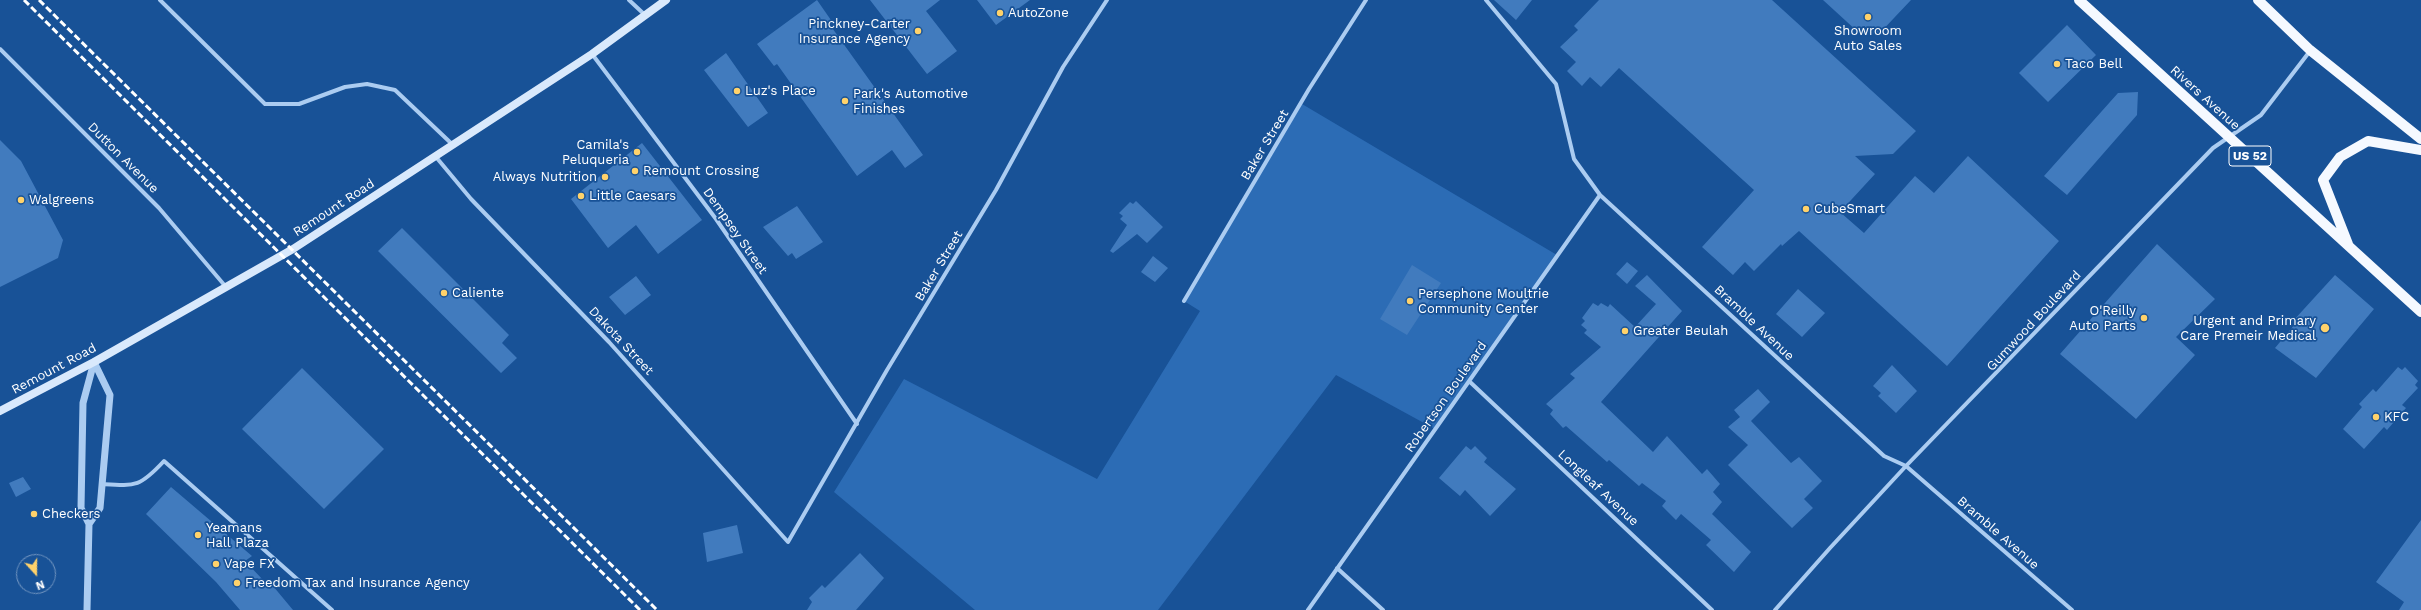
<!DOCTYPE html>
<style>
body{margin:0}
#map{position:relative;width:2421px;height:610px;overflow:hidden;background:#185297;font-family:"Work Sans",sans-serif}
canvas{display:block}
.north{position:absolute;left:16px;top:554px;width:40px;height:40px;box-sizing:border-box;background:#185297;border:1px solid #7497c1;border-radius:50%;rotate:159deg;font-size:11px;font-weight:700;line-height:16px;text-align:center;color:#fff}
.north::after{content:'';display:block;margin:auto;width:14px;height:18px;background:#ffd26b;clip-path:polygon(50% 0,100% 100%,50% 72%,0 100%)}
</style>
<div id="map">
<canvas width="2421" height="610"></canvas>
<div class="north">N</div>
</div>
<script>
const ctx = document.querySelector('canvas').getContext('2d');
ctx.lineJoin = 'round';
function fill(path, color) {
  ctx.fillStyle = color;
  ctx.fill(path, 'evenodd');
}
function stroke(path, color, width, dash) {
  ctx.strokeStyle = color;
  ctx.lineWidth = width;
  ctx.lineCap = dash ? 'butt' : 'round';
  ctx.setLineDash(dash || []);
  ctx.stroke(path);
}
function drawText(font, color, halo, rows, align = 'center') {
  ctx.font = font + ' "Work Sans",sans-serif';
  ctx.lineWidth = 3.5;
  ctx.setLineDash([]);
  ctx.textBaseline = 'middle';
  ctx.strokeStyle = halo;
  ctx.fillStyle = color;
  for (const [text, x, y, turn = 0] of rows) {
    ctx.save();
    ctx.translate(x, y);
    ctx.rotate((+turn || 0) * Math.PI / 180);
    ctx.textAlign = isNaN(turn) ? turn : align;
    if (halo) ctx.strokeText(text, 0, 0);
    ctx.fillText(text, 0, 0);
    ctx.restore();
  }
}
const green = new Path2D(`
 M1302 104 1557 255 1435 429 1336 375 1158 610H975L834 492 904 379 1097 479 1200 311 1184 301Z`);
const building = new Path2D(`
 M817 0 833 23 830 25 923 155 905 168 892 150 857 176 777 64 774 66 757 44Z
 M870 0H940L926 11 957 51 927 74Z
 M977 0H1030L996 25Z
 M1494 0H1532L1516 20Z
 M1599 0H1772L1916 131 1893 154 1855 156 1875 174 1840 212 1864 233 1915 176 1934 193 1968 156 2059 241 1947 366 1799 231 1782 246 1781 244 1754 271 1745 262 1733 275 1702 247 1754 190 1619 68 1601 87 1590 77 1582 86 1567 71 1576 62 1560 47 1578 30 1574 26Z
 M1823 0H1911L1877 36 1864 26 1858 32Z
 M2067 25 2096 55 2048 102 2019 73Z
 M726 53 768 113 748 127 704 70Z
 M2138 92 2137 115 2067 195 2044 176 2118 93Z
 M0 140 21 161 63 240 58 258 0 287Z
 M642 143 702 220 658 254 636 225 608 248 571 199Z
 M1136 201 1163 227 1147 243 1137 234 1113 253 1110 251 1127 225 1120 219 1123 216 1119 213 1130 202 1133 204Z
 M797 206 823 242 796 259 792 253 788 256 763 227Z
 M402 228 509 335 502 343 517 358 501 373 378 251Z
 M2157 244 2215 299 2176 337 2195 355 2136 419 2060 354Z
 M1153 256 1168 268 1155 282 1141 272Z
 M1627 262 1638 271 1627 284 1616 274Z
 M1412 265 1441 283 1407 335 1380 319Z
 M1647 275 1682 311 1601 402 1653 452 1667 436 1702 474 1707 469 1720 484 1713 492 1722 502 1712 514 1751 552 1734 572 1706 545 1711 540 1681 514 1676 520 1662 506 1666 501 1642 483 1639 486 1609 460 1607 462 1566 426 1563 428 1550 414 1553 410 1546 404 1575 378 1570 374 1601 347 1584 333 1587 330 1581 325 1585 321 1582 318 1593 303 1598 306 1601 303 1608 307 1610 304 1635 327 1656 304 1635 286Z
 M2335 275 2374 309 2316 378 2275 348 2295 324 2293 321Z
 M636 276 651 295 625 315 609 297Z
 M1798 289 1825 313 1802 337 1776 314Z
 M1892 365 1917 391 1896 413 1878 396 1881 393 1873 386Z
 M2398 367 2402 370 2405 367 2418 381 2415 385 2418 388 2402 405 2406 408 2387 430 2384 427 2364 449 2343 429 2362 407 2359 404 2373 389 2376 392Z
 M302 368 384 449 324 509 242 429Z
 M1758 389 1770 402 1751 421 1791 463 1799 457 1822 481 1804 499 1813 508 1792 528 1728 465 1748 445 1728 427 1740 417 1734 410Z
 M1466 446 1471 450 1475 446 1487 458 1484 462 1516 489 1490 516 1465 490 1460 496 1439 478Z
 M23 477 31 489 16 497 9 483Z
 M171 487 252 556 245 561 264 581 268 580 293 610H240L216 582 146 514Z
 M2421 520V610H2399L2404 602 2376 582Z
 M737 525 743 553 707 562 703 533Z
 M860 553 884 578 856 610H807L812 602 809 598 822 585 825 588Z`);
const minor = new Path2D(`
 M160 0 265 104H299L345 87 367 84 395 90 453 145
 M629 0 645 15
 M1486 0 1556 84 1574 159 1600 195 1884 456 1906 466 2072 610
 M0 49 159 208 226 287
 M592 54 716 219 857 424
 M436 157 471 199 609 342 788 542 887 370 996 190 1063 67 1107 0
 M1184 301 1309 89 1366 0
 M1469 381 1712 610
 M102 484C136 486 140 487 164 461L332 610
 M1337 568 1383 610
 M1308 610 1600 195
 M1775 610 1830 548 1906 466 2213 148 2261 115 2310 51`);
const tertiary = new Path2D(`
 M89 524 100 508 110 395 94 362
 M87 610 89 524 81 508 83 403 94 362`);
const secondary = new Path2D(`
 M0 411 94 362 293 249 592 54 666 0`);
const primary = new Path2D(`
 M2079 0 2421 312
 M2258 0 2310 50 2421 139
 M2348 244 2323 180 2340 157 2368 141 2421 150`);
const rail = new Path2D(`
 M24 0 640 610
 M39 0 657 610`);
const markers = [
 [1000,13,4,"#ffd26b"],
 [1868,17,4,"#ffd26b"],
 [918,31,4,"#ffd26b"],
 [2057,64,4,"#ffd26b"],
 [737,91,4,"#ffd26b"],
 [845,101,4,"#ffd26b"],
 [637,152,4,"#ffd26b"],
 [635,171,4,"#ffd26b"],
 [605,177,4,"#ffd26b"],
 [581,196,4,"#ffd26b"],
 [21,200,4,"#ffd26b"],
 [1806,209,4,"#ffd26b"],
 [444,293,4,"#ffd26b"],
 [1410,301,4,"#ffd26b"],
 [2144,318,4,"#ffd26b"],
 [2325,328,5,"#ffd26b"],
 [1625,331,4,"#ffd26b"],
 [2376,417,4,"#ffd26b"],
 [34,514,4,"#ffd26b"],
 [198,535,4,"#ffd26b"],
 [216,564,4,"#ffd26b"],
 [237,583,4,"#ffd26b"]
];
const shields = [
 [2250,156,42]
];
const shieldNames = [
 ["US 52",2250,156]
];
const poiNames = [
 ["AutoZone",1008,13],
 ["Pinckney-Carter",910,24,"right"],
 ["Insurance Agency",910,39,"right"],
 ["Showroom",1868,31,"center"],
 ["Auto Sales",1868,46,"center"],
 ["Taco Bell",2065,64],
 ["Luz's Place",745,91],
 ["Park's Automotive",853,94],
 ["Finishes",853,109],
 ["Camila's",629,145,"right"],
 ["Peluqueria",629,160,"right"],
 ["Remount Crossing",643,171],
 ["Always Nutrition",597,177,"right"],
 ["Little Caesars",589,196],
 ["Walgreens",29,200],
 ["CubeSmart",1814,209],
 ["Caliente",452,293],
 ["Persephone Moultrie",1418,294],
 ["Community Center",1418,309],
 ["O'Reilly",2136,311,"right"],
 ["Auto Parts",2136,326,"right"],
 ["Urgent and Primary",2316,321,"right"],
 ["Care Premeir Medical",2316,336,"right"],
 ["Greater Beulah",1633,331],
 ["KFC",2384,417],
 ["Checkers",42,514],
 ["Yeamans",206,528],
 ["Hall Plaza",206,543],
 ["Vape FX",224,564],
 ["Freedom Tax and Insurance Agency",245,583]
];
const streetNames = [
 ["Rivers Avenue",2205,98,42],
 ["Baker Street",1265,145,-59],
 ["Dutton Avenue",123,158,45],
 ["Remount Road",334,208,-33],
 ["Dempsey Street",735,231,55],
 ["Baker Street",939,266,-59],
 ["Gumwood Boulevard",2034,321,-47],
 ["Bramble Avenue",1754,323,43],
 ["Dakota Street",621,341,47],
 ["Remount Road",54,369,-28],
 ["Robertson Boulevard",1446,397,-55],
 ["Longleaf Avenue",1598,488,43],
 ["Bramble Avenue",1998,533,41]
];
fill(green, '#2c6cb5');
fill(building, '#417bbe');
stroke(minor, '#abccf1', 4);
stroke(tertiary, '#abccf1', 7);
stroke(secondary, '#d9e9fc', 8);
stroke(primary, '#f5f9ff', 10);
stroke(rail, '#fff', 3, [7, 3]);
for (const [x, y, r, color] of markers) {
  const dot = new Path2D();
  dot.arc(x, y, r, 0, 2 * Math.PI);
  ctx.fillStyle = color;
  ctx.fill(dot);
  stroke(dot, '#185297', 1.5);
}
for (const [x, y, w] of shields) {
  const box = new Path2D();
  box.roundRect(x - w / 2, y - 10, w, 20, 3);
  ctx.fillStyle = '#185297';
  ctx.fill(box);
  stroke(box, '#fff', 1);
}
drawText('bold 12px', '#fff', null, shieldNames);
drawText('13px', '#fff', '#185297', poiNames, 'left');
drawText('13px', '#fff', '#185297', streetNames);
</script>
